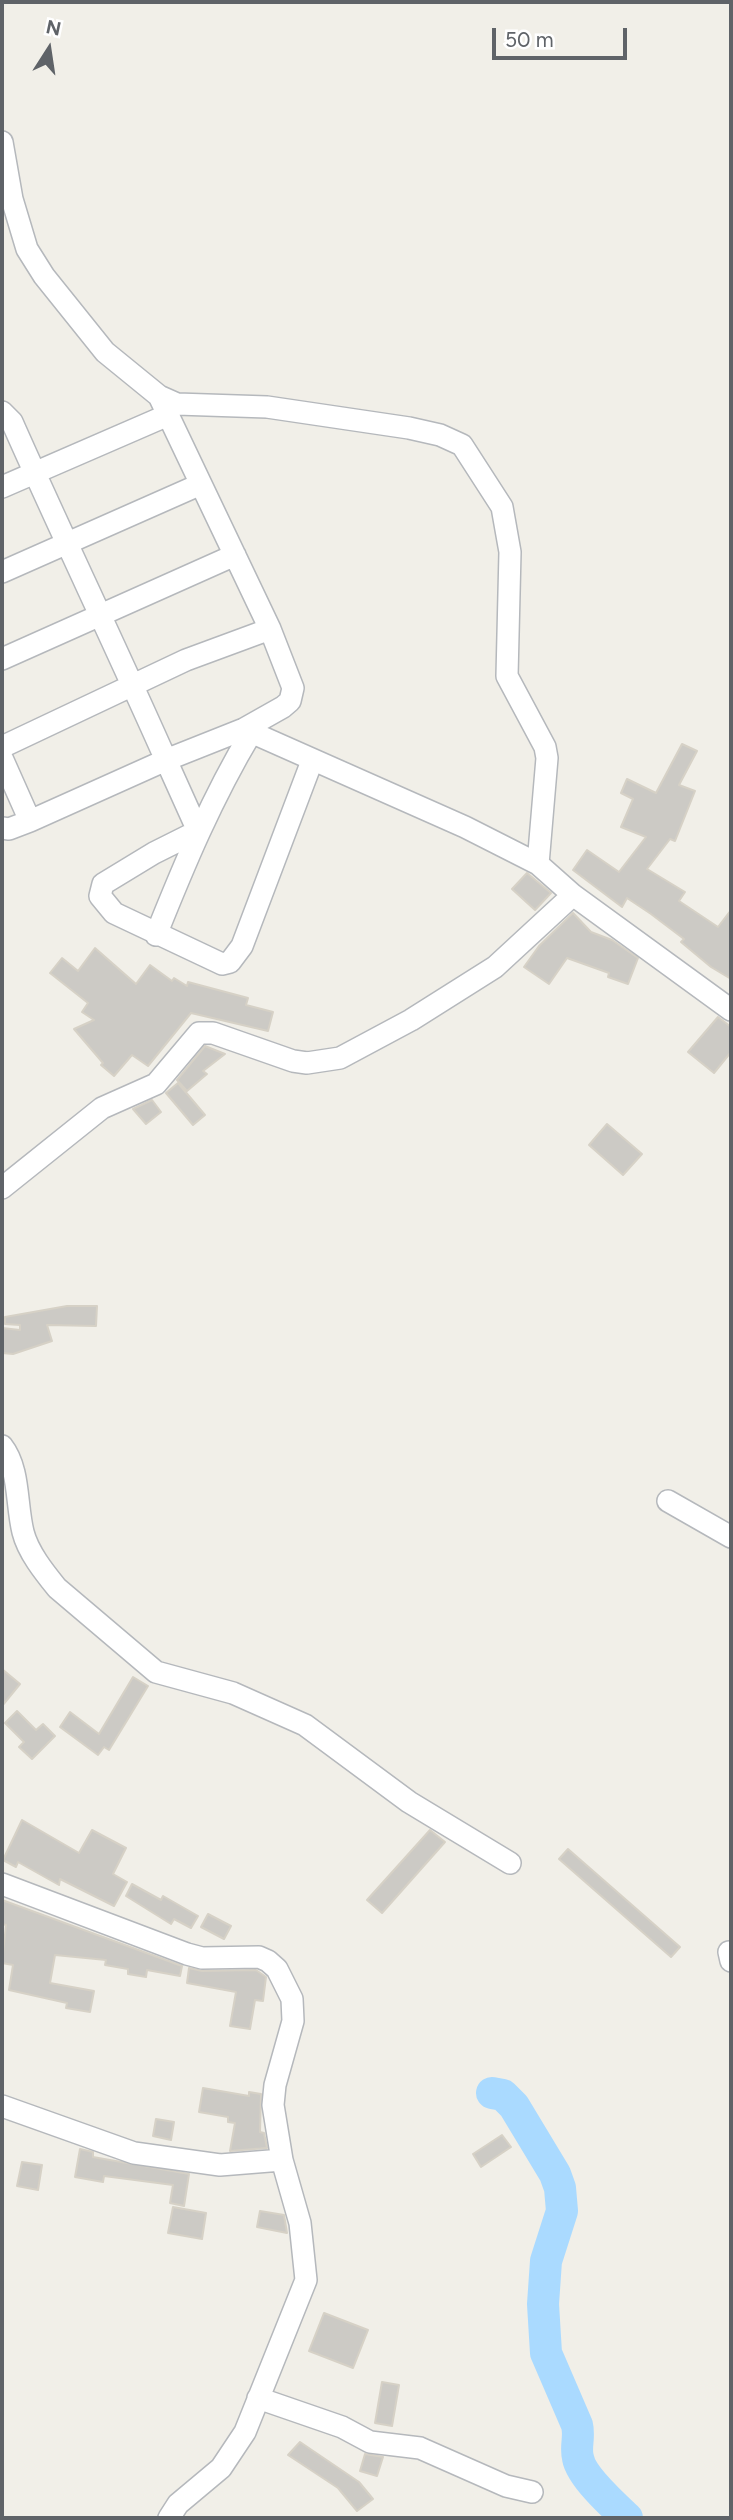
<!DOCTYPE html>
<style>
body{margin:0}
#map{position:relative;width:733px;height:2520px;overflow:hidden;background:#f1efe8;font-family:Figtree,sans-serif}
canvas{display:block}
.frame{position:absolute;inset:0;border:4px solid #5f6368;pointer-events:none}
.north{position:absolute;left:14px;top:14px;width:70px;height:70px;-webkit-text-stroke:5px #fff;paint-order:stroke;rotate:12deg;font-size:19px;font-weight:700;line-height:28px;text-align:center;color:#5f6368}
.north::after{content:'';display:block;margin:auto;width:24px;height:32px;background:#5f6368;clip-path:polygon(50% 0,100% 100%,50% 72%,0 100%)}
.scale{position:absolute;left:492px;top:28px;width:135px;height:32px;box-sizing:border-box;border:4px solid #5f6368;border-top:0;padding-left:9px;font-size:21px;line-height:24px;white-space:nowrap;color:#5f6368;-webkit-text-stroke:5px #fff;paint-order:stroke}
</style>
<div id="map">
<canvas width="733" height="2520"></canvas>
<div class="frame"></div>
<div class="north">N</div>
<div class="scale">50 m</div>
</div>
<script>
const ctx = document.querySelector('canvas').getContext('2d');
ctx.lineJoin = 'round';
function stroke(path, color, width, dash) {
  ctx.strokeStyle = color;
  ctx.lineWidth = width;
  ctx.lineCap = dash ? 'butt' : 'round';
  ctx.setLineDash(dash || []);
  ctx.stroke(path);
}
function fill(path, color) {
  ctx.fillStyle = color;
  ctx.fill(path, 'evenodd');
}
const river = new Path2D(`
 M492 2093 503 2095 514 2106 555 2174 560 2188 562 2211 546 2261 543 2304 546 2353 577 2425C580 2437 575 2447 578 2458 581 2476 614 2506 627 2518`);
const building = new Path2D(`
 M682 744 697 751 679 785 695 791 675 841 670 839 647 869 685 892 679 901 718 927 731 910V979L711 967 681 942 684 939 651 914 627 898 622 907 573 870 587 850 619 872 646 837 621 827 633 799 621 793 627 779 656 793Z
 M527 873 551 893 535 910 512 889Z
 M573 913 591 932 612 940 638 958 628 984 608 977 609 973 567 958 549 984 524 967 539 946Z
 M95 948 136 984 150 965 172 981 174 978 187 986 188 982 248 998 246 1005 273 1012 268 1031 191 1013 148 1066 132 1055 114 1076 101 1065 103 1063 74 1029 94 1020 82 1012 88 1003 50 973 62 958 78 971Z
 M718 1017 731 1027V1052L714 1073 688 1052Z
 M205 1046 225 1054 203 1071 207 1074 187 1091 177 1080Z
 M178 1083 205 1115 193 1125 166 1093Z
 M152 1100 161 1112 146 1124 133 1109Z
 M607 1124 642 1154 623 1175 589 1145Z
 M67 1306H97L96 1326 47 1325 52 1341 13 1354 2 1353V1328L20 1330V1325L5 1324V1317Z
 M2 1669 20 1684 2 1706Z
 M133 1677 148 1686 109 1750 104 1747 98 1755 60 1727 70 1712 99 1734Z
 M17 1711 36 1730 43 1724 55 1736 32 1759 19 1747 24 1742 5 1723Z
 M22 1820 79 1853 92 1830 126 1848 113 1874 127 1882 114 1906 60 1879 59 1885 18 1862 16 1867 3 1860Z
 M430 1830 445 1842 382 1913 367 1900Z
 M568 1849 680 1947 671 1957 559 1859Z
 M132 1884 161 1900 163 1896 198 1916 191 1928 174 1919 171 1924 126 1896Z
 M2 1900 182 1966 180 1976 147 1970 146 1977 128 1974V1969L105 1965 106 1960 55 1955 50 1983 94 1991 90 2012 66 2008 67 2003 9 1990 13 1965 2 1963 6 1925 2 1924Z
 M208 1914 231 1926 224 1939 201 1927Z
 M189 1968 202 1971 256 1970 266 1977 263 2001 255 2000 250 2029 230 2026 236 1992 187 1983Z
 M203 2088 249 2096V2092L261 2094 260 2132 264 2133 267 2148 230 2151 235 2123 228 2122V2117L199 2112Z
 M156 2119 174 2122 171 2140 153 2136Z
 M502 2135 511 2147 481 2167 473 2154Z
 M80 2149 93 2152V2157L189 2174 184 2206 170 2203 173 2185 104 2176 103 2182 75 2177Z
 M22 2162 42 2165 38 2190 17 2186Z
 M173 2207 206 2213 202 2239 168 2233Z
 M260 2211 284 2215 287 2233 257 2227Z
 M324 2313 368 2330 353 2368 309 2351Z
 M382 2382 399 2385 392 2426 375 2423Z
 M300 2442 359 2482 373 2499 357 2511 338 2488 288 2455Z
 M365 2454 383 2457 377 2476 360 2471Z`);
const minor = new Path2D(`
 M2 142 12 199 27 249 44 276 105 352 159 396 177 404 267 407 409 428 440 435 462 445 502 507 510 552 507 676 545 747 547 758 538 864 573 895 731 1010
 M159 396 270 629 293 688 290 701 283 707 244 729 166 760 198 831
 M2 412 12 422C62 535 116 647 166 760L30 821 2 758
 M2 487 168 415
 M2 572 201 484
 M2 659 235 555
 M244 729 465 827 538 864
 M2 747 186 660 270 629
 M2 828 9 829 30 821
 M198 831 154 853 103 884 100 896 114 913 222 964 230 962 242 946 312 761
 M156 935C184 865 212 798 251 733
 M2 1188 102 1108 156 1084 199 1033H213L293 1061 307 1063 340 1058 411 1020 495 967 573 895
 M2 1446C20 1469 16 1504 23 1532 28 1552 44 1572 57 1588L156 1672 233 1693 305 1725 409 1802 510 1863
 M668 1501 731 1537
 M2 1884 187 1954 202 1958 259 1957 268 1961 277 1969 292 1999 293 2021 275 2085 273 2105 282 2160 300 2223 306 2280 245 2432 221 2468 178 2504 169 2518
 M729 1952 731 1961
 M2 2106 134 2153 220 2165 282 2160
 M258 2398 342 2427 370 2442 420 2448 506 2486 532 2492`);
stroke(river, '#aadaff', 32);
fill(building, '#cccac5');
stroke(building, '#d6d1c6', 2);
stroke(minor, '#b5b8bc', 24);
stroke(minor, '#fff', 21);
</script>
